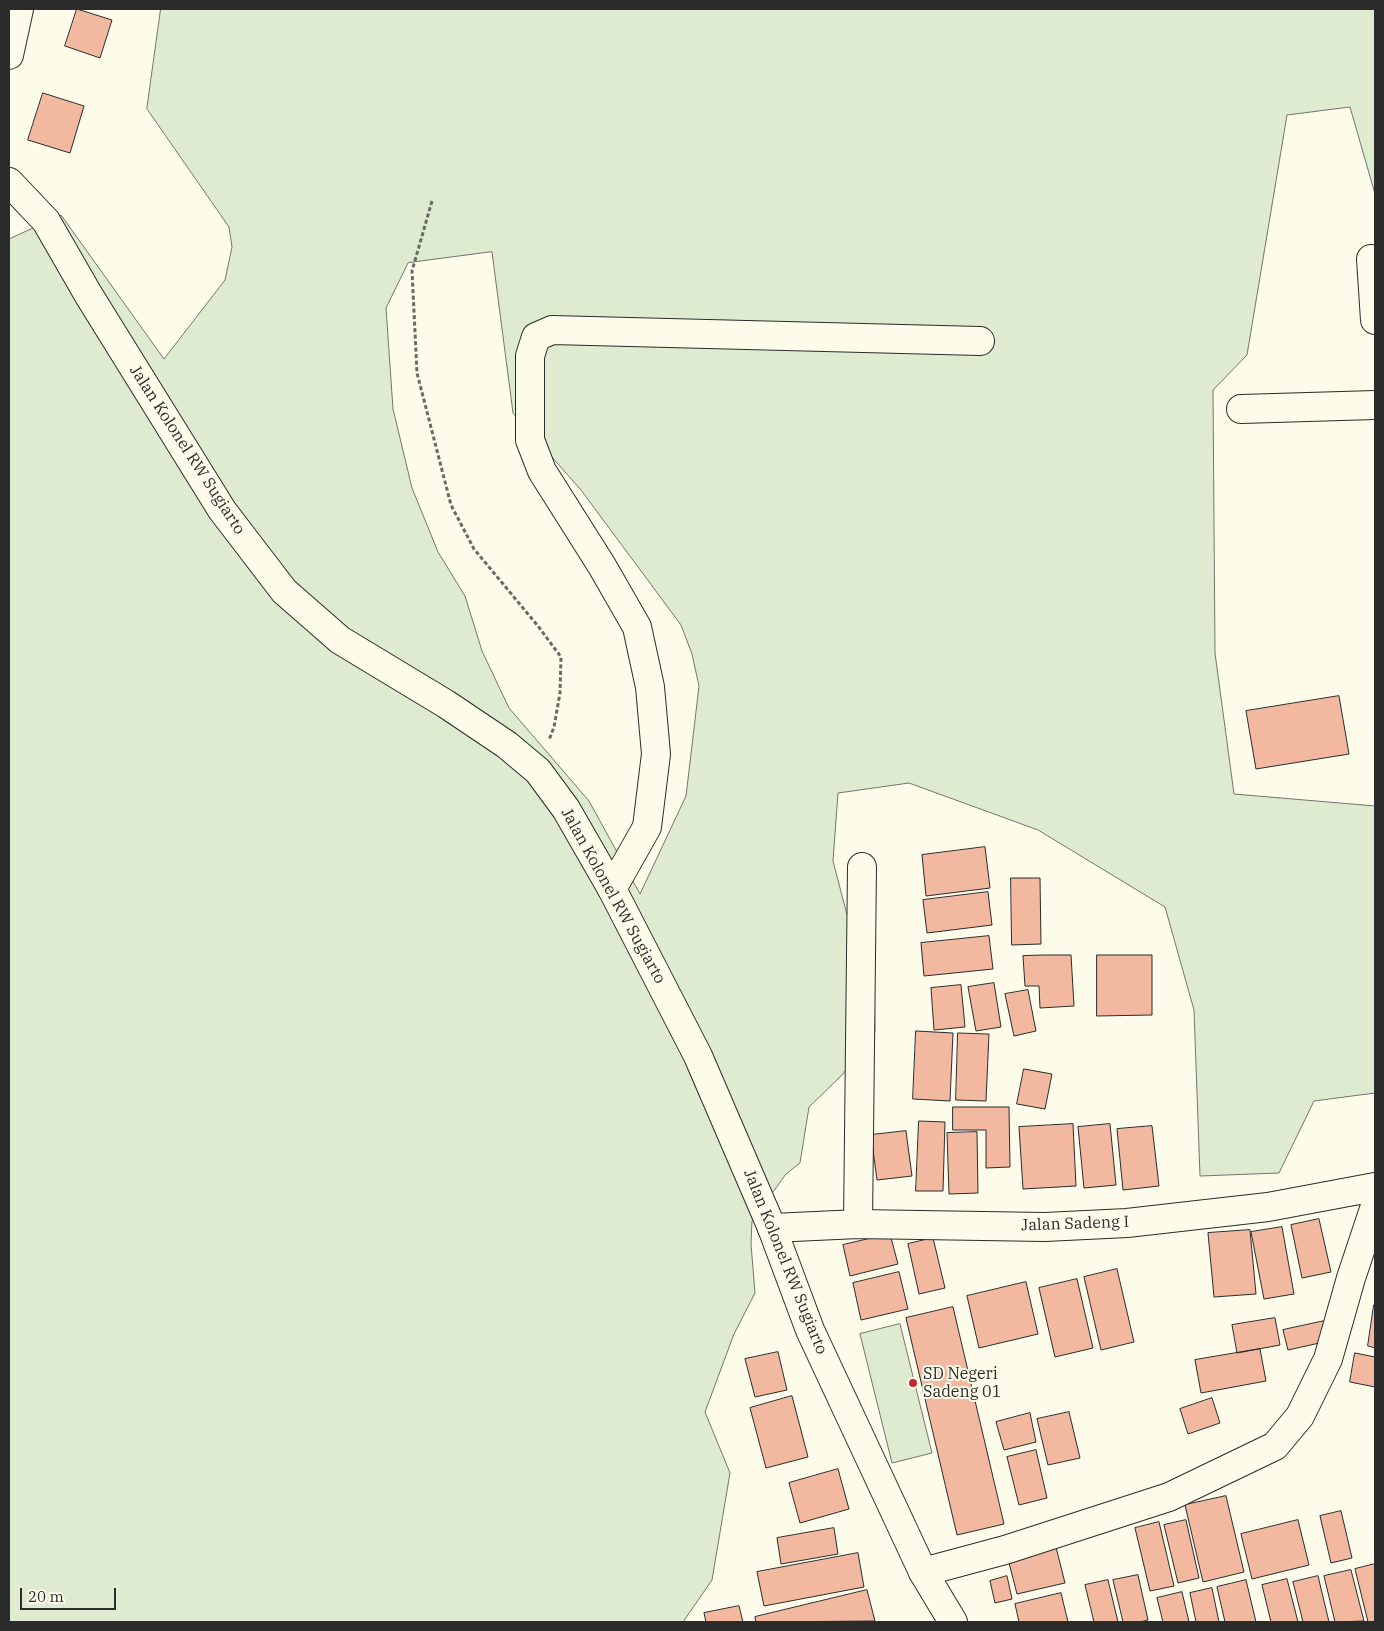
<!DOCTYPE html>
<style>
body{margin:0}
#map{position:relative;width:1384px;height:1631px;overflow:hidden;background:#fdfbea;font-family:"IBM Plex Serif",serif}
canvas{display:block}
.frame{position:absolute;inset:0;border:10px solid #2b2b2b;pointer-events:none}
.scale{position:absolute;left:20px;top:1588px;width:96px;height:22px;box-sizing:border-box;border:2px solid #2b2b2b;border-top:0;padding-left:6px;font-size:15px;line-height:18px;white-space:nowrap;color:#2b2b2b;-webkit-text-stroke:4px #fdfbea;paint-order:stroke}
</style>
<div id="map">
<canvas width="1384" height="1631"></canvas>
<div class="frame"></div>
<div class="scale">20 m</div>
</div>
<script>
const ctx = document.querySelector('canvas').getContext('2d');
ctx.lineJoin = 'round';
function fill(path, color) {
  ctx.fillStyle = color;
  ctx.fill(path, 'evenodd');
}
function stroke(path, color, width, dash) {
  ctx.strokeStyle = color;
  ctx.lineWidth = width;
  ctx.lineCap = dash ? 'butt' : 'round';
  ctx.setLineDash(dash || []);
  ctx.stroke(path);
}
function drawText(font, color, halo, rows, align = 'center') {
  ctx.font = font + ' "IBM Plex Serif",serif';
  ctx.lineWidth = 4;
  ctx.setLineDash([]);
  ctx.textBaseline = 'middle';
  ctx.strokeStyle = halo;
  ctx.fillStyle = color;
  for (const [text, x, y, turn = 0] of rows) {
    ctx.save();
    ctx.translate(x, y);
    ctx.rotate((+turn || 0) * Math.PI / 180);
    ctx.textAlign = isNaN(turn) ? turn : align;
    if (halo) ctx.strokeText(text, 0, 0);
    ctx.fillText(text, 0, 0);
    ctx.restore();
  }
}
const green = new Path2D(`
 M161 9H1375V194L1350 107 1287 115 1247 355 1213 390 1215 653 1234 794 1375 806V1093L1314 1101 1279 1173 1200 1176 1194 1010 1165 907 1038 830 909 783 838 793 833 861 851 930 874 972 875 1032 842 1075 809 1107 800 1163 786 1174 752 1221 751 1244 755 1293 734 1334 705 1412 730 1473 712 1580 683 1622H9V239L61 215 164 359 225 280 232 247 229 227 147 109ZM492 252 513 413 581 490 681 625 692 654 699 686 686 796 640 894 589 801 509 708 482 651 465 596 438 552 412 488 393 409 386 308 408 263Z
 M900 1324 932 1453 892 1463 860 1334Z`);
const building = new Path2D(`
 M77 9 112 20 100 58 65 46Z
 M43 93 84 106 70 153 28 140Z
 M1339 696 1349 754 1256 769 1246 711Z
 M985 847 990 888 926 896 922 855Z
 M1011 878H1040L1041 944 1012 945Z
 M988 892 992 925 927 933 923 900Z
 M989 936 993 969 924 976 921 943Z
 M1044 955H1071L1074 1006 1040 1008 1039 986H1025L1023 956Z
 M1097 955H1152V1015L1097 1016Z
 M994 983 1001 1027 976 1031 968 987Z
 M961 985 965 1027 934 1030 931 988Z
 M1028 990 1036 1031 1014 1036 1005 994Z
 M916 1031 953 1033 950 1101 913 1099Z
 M958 1033 989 1034 986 1101 956 1100Z
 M1024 1069 1052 1074 1045 1109 1017 1104Z
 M953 1107H1009L1010 1167 986 1168V1130H953Z
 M919 1121 945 1122 943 1191H916Z
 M1073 1124 1076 1186 1023 1189 1019 1127Z
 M1110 1124 1116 1185 1084 1188 1078 1127Z
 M1152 1126 1159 1186 1123 1190 1117 1129Z
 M906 1131 912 1176 877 1180 871 1135Z
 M977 1132 978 1193 949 1194 947 1133Z
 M1319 1219 1331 1272 1302 1278 1291 1225Z
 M1282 1227 1294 1294 1264 1299 1251 1232Z
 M1250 1230 1256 1294 1214 1297 1208 1233Z
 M890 1234 898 1264 850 1276 843 1245Z
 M933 1238 945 1288 919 1294 908 1244Z
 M1117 1269 1134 1342 1101 1350 1084 1277Z
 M899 1272 908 1309 861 1320 853 1283Z
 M1077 1279 1093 1348 1055 1357 1039 1288Z
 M1026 1282 1038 1334 979 1348 967 1296Z
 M1374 1305H1375V1348L1368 1346Z
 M953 1307 1004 1524 957 1535 906 1318Z
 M1275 1318 1280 1345 1237 1353 1232 1325Z
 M1329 1320 1333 1340 1288 1350 1283 1330Z
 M1260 1349 1266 1381 1201 1393 1195 1360Z
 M778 1352 787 1390 755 1397 745 1359Z
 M1355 1353 1375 1357V1387L1350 1382Z
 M792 1396 808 1457 766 1468 750 1408Z
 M1212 1398 1220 1423 1188 1434 1180 1409Z
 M1069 1412 1080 1458 1048 1465 1037 1419Z
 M1030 1413 1036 1442 1004 1450 996 1422Z
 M1036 1450 1047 1498 1019 1505 1007 1457Z
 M838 1469 849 1509 800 1523 789 1483Z
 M1226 1496 1244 1572 1203 1582 1185 1505Z
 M1341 1511 1352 1558 1331 1563 1320 1516Z
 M1186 1520 1199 1578 1178 1583 1164 1525Z
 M1298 1520 1309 1565 1252 1579 1241 1534Z
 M1159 1522 1174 1586 1150 1591 1135 1528Z
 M834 1528 838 1554 781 1564 777 1538Z
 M1055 1543 1065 1583 1017 1594 1007 1555Z
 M858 1553 864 1587 764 1606 757 1572Z
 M1375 1564V1622H1368L1355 1569Z
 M1351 1570 1364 1621 1335 1622 1324 1576Z
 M1138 1575 1148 1620 1140 1622H1123L1113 1580Z
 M1007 1576 1012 1599 995 1603 990 1581Z
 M1318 1576 1329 1622H1303L1293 1582Z
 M1287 1579 1298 1622H1271L1262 1585Z
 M1108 1580 1118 1622H1094L1085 1585Z
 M1246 1580 1256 1622H1225L1217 1587Z
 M1212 1588 1219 1622H1196L1190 1593Z
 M867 1590 875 1621 756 1622 755 1617Z
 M1182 1592 1189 1622H1163L1157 1598Z
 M1061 1593 1068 1622H1019L1015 1604Z
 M739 1606 743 1622H706L704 1613Z`);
const path = new Path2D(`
 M432 201 412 271 417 373 451 505 474 549 538 626 561 657 560 693 554 727 549 740`);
const minor = new Path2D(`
 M9 55 19 9
 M1371 259 1375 320
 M1241 409 1375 405
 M612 889 647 827 656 754 650 687 637 627 602 566 542 471 530 440V356L536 337 552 330 980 341
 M858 1224 862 867
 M772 1228 858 1224 1045 1227 1127 1223 1268 1207 1375 1187
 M923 1572 1005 1550 1169 1497 1275 1446 1300 1416 1328 1359 1351 1278 1375 1206`);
const major = new Path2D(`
 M9 182 46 221 88 294 222 510 284 591 340 640 446 704 507 745 538 771 566 809 612 889 698 1056 772 1228 810 1330 923 1572 953 1622`);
const markers = [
 [913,1383,5,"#c62828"]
];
const streetNames = [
 ["Jalan Kolonel RW Sugiarto",187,450,57],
 ["Jalan Kolonel RW Sugiarto",613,896,61],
 ["Jalan Sadeng I",1075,1224,-2],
 ["Jalan Kolonel RW Sugiarto",785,1262,68]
];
const poiNames = [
 ["SD Negeri",923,1374],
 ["Sadeng 01",923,1392]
];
fill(green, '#deebd1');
stroke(green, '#74746e', 1);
fill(building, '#f2b8a0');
stroke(building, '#2b2b2b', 1);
stroke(minor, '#2b2b2b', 30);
stroke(major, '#2b2b2b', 30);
stroke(path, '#6a6964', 3, [4, 2.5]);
stroke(minor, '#fdfbea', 28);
stroke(major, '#fdfbea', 28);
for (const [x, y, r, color] of markers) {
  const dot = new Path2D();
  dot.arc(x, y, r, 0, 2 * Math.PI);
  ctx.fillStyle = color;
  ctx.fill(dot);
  stroke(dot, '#fdfbea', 2);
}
drawText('16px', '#2b2b2b', '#fdfbea', streetNames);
drawText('16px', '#2b2b2b', '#fdfbea', poiNames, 'left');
</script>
